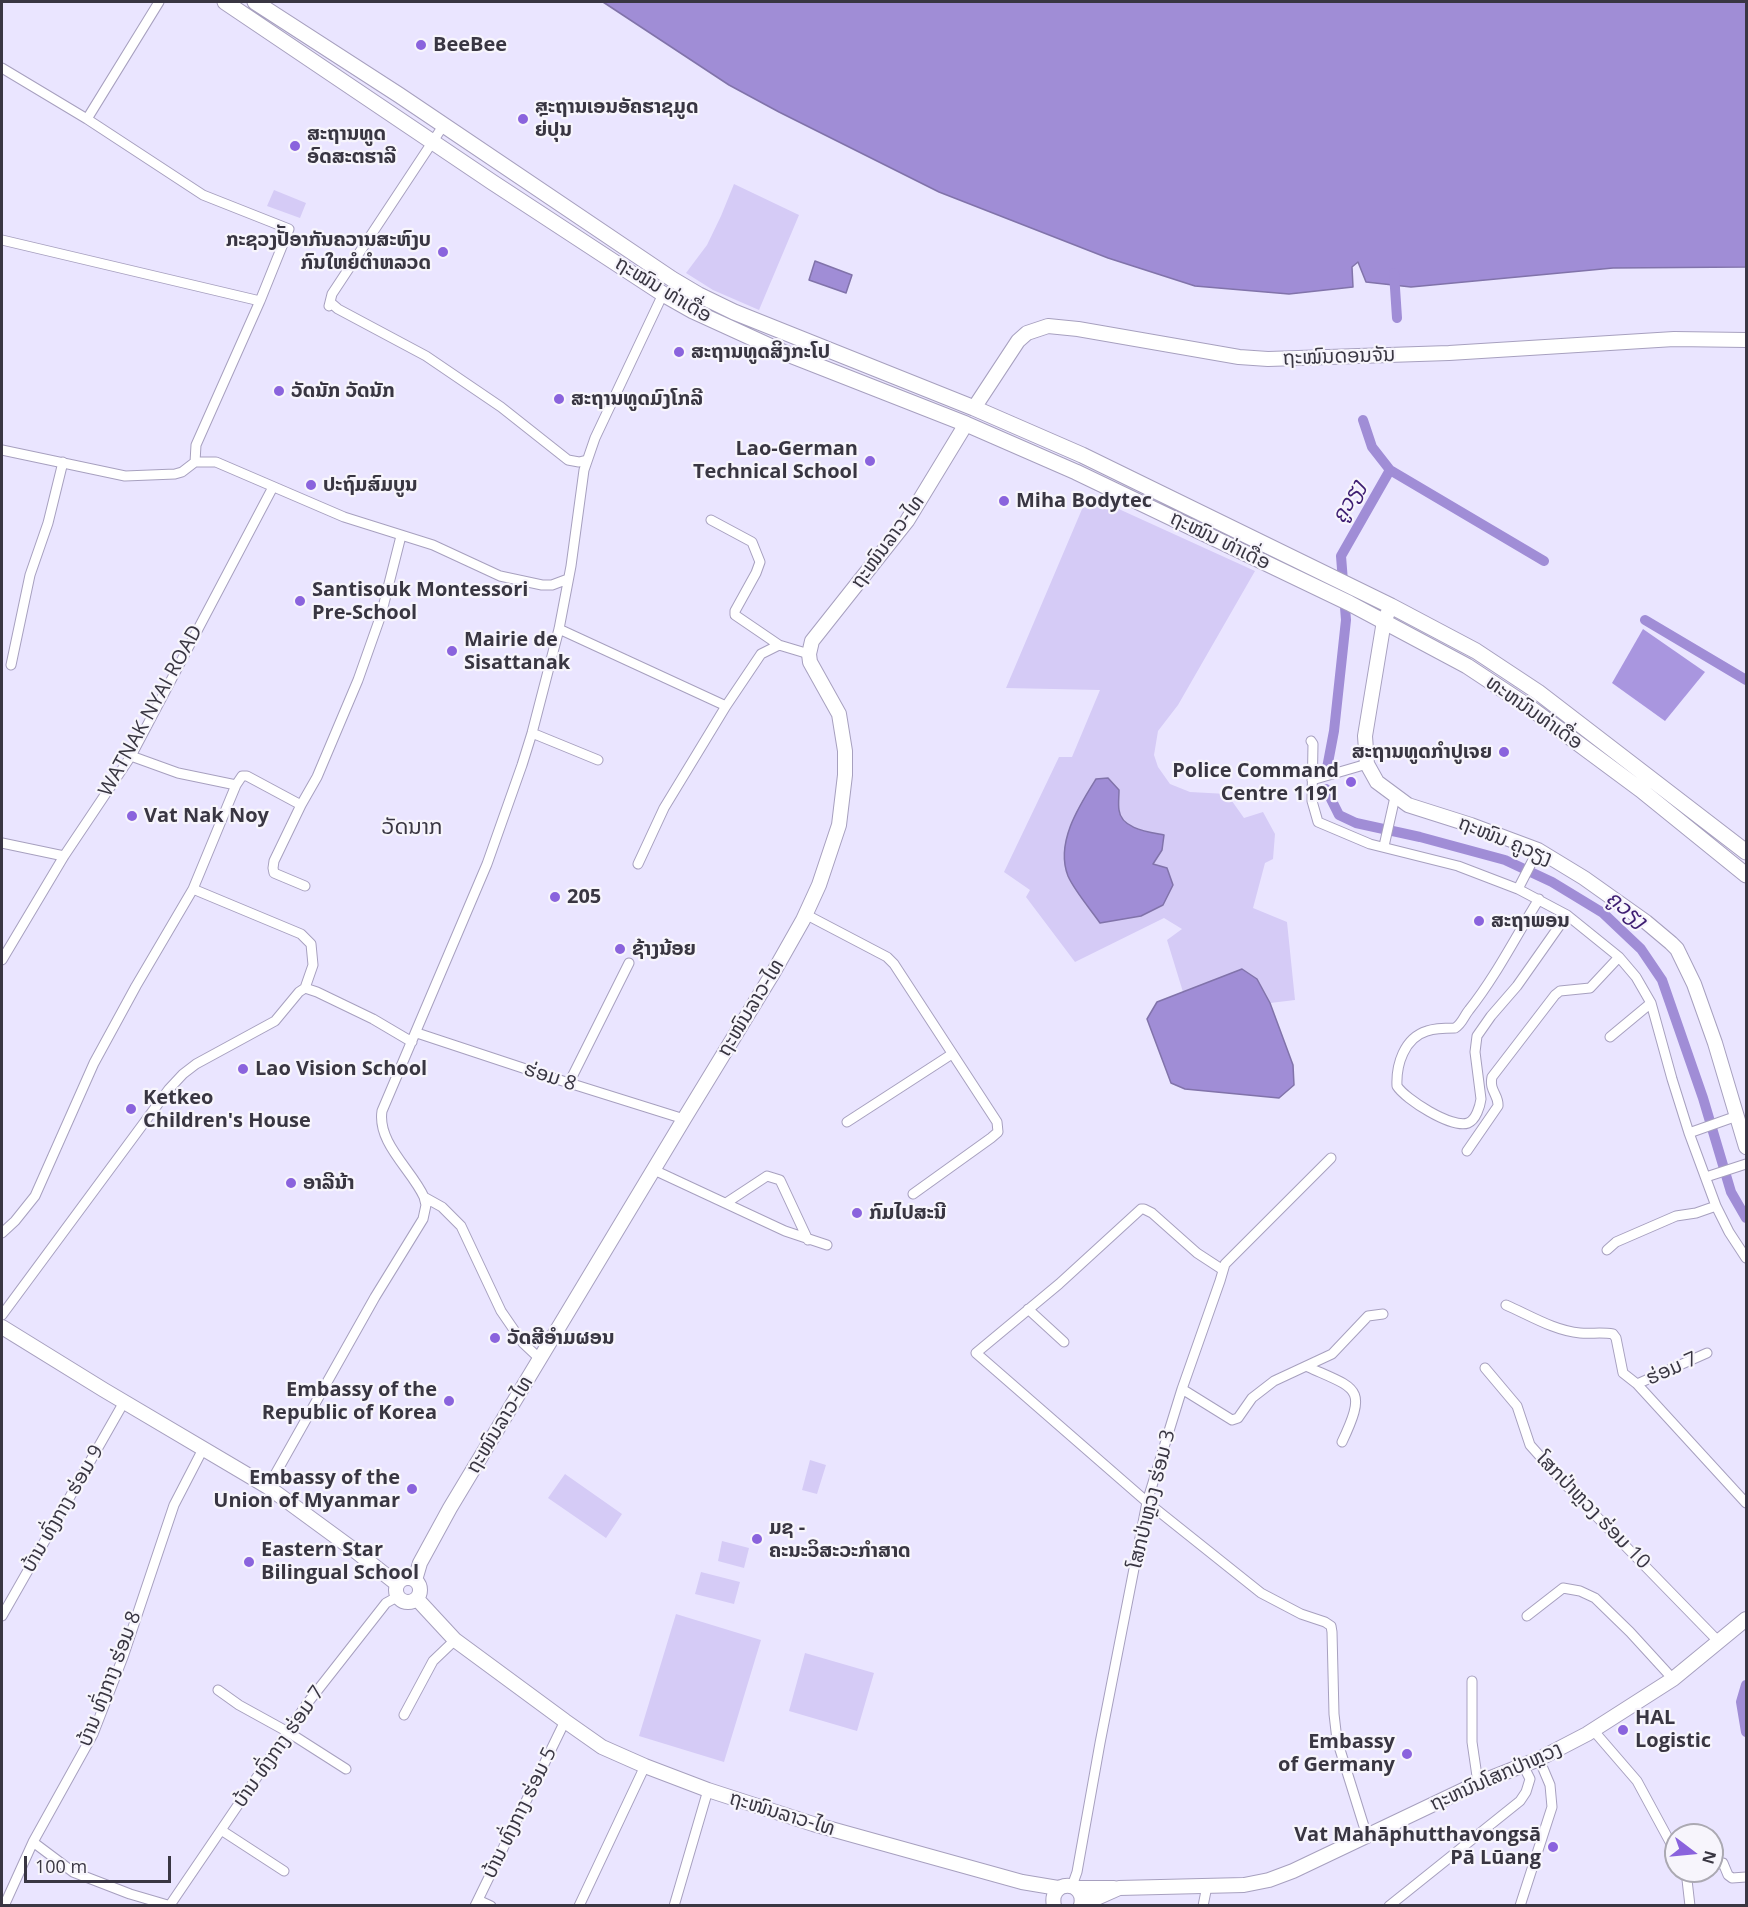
<!DOCTYPE html>
<meta charset="utf-8">
<style>
body{margin:0}
#map{position:relative;width:1748px;height:1907px;overflow:hidden;background:#eae5ff;font-family:"Open Sans",sans-serif}
canvas{display:block}
.frame{position:absolute;inset:0;border:3px solid #393642;pointer-events:none}
.north{position:absolute;left:1664px;top:1823px;width:60px;height:60px;box-sizing:border-box;background:#f7f5fc;border:2px solid #aba9b2;border-radius:50%;rotate:106deg;font-size:16px;font-weight:700;line-height:24px;text-align:center;color:#393642}
.north::after{content:'';display:block;margin:auto;width:21px;height:27px;background:#8a63dd;clip-path:polygon(50% 0,100% 100%,50% 72%,0 100%)}
.scale{position:absolute;left:24px;top:1856px;width:147px;height:27px;box-sizing:border-box;border:3px solid #393642;border-top:0;padding-left:8px;font-size:18px;line-height:21px;white-space:nowrap;color:#393642;-webkit-text-stroke:4px #f7f5fc;paint-order:stroke}
</style>
<div id="map">
<canvas width="1748" height="1907"></canvas>
<div class="frame"></div>
<div class="north">N</div>
<div class="scale">100 m</div>
</div>
<script>
const ctx = document.querySelector('canvas').getContext('2d');
ctx.lineJoin = 'round';
function fill(path, color) {
  ctx.fillStyle = color;
  ctx.fill(path, 'evenodd');
}
function stroke(path, color, width, dash) {
  ctx.strokeStyle = color;
  ctx.lineWidth = width;
  ctx.lineCap = dash ? 'butt' : 'round';
  ctx.setLineDash(dash || []);
  ctx.stroke(path);
}
function drawText(font, color, halo, rows, align = 'center') {
  ctx.font = font + ' "Open Sans","Noto Sans Lao",sans-serif';
  ctx.lineWidth = 4.5;
  ctx.setLineDash([]);
  ctx.textBaseline = 'middle';
  ctx.strokeStyle = halo;
  ctx.fillStyle = color;
  for (const [text, x, y, turn = 0] of rows) {
    ctx.save();
    ctx.translate(x, y);
    ctx.rotate((+turn || 0) * Math.PI / 180);
    ctx.textAlign = isNaN(turn) ? turn : align;
    if (halo) ctx.strokeText(text, 0, 0);
    ctx.fillText(text, 0, 0);
    ctx.restore();
  }
}
const green = new Path2D(`
 M734 184 799 215 759 310 713 290 686 273 707 245 721 216Z
 M274 190 306 203 300 218 267 206Z
 M1088 495 1255 571 1178 705 1158 731 1154 755 1158 767 1170 784 1190 792 1227 794 1244 818 1263 812 1275 834 1273 859 1265 863 1253 908 1287 922 1295 1000 1270 1003 1257 979 1242 969 1183 992 1167 940 1182 929 1164 918 1075 962 1026 897 1030 890 1004 872 1059 757H1072L1100 690 1006 688Z
 M810 1460 826 1465 817 1494 802 1490Z
 M565 1474 622 1514 606 1538 548 1498Z
 M722 1541 749 1548 744 1568 718 1561Z
 M701 1572 740 1582 734 1604 695 1594Z
 M676 1614 761 1640 724 1762 639 1736Z
 M805 1653 874 1673 857 1731 789 1711Z`);
const forest = new Path2D(`
 M1643 629 1705 672 1665 721 1612 683Z`);
const water = new Path2D(`
 M603 2H1746V267L1613 268 1411 287 1366 282 1358 262 1352 267 1353 287 1289 294 1195 286 1108 258 939 192 779 112 729 85Z
 M815 261 852 275 846 293 809 280Z
 M1108 778 1119 790C1119 797 1118 804 1119 810 1121 829 1149 832 1164 835L1162 850 1153 864 1167 868 1173 885 1163 905 1141 916 1100 923C1091 910 1074 890 1068 876 1055 843 1079 806 1096 779Z
 M1242 969 1257 979 1270 1003 1293 1065 1294 1085 1279 1098 1185 1089 1171 1083 1147 1019 1157 1002Z`);
const canal = new Path2D(`
 M1394 273 1397 318
 M1363 420 1372 447 1390 470 1544 561
 M1645 620 1746 680
 M1327 768 1334 731 1346 620 1341 556 1390 470
 M1326 789 1339 815 1356 823 1420 837 1505 860 1552 882 1603 913 1641 949 1662 980 1703 1098 1731 1192 1746 1218
 M1746 1685 1741 1702 1746 1732`);
const street = new Path2D(`
 M2 68 87 119 203 195 289 229 260 301 196 445 195 462
 M87 119 159 2
 M2 240 260 301
 M331 303 338 309 426 356 501 407 568 460 579 462 587 460
 M329 306 332 294 443 126
 M2 450 125 476 175 474 182 472 195 462H216L344 517 433 545 500 576 542 585H552L568 579
 M711 520 752 542 760 562 756 573 735 611V615L779 645 809 654
 M559 629 726 706
 M11 665 30 575 48 523 63 462
 M532 733 598 760
 M1311 741 1313 744 1312 801 1318 822 1370 844 1458 866 1518 889 1567 915 1619 957 1636 977 1651 1003 1672 1079 1689 1133 1716 1206 1729 1232 1746 1258
 M131 756 178 773 236 785
 M1312 780 1367 764
 M2 843 64 856
 M1384 846 1395 797
 M638 864 664 808 726 706 761 654 779 645
 M305 886 274 873 273 868 274 861 301 805 317 777 358 680 381 615 401 536
 M1518 889 1538 850
 M1539 899C1516 936 1496 976 1469 1010 1464 1016 1462 1024 1455 1028 1446 1028 1435 1028 1427 1031 1404 1038 1396 1065 1397 1086 1405 1099 1452 1129 1468 1123 1476 1120 1480 1106 1481 1099L1475 1052 1477 1036 1491 1016 1517 986 1567 915
 M805 914 887 957 894 964 997 1122 998 1132 991 1138 913 1194
 M2 960 64 856 131 756 273 487
 M305 988 317 992 373 1019 412 1042
 M417 1033 550 1077 684 1119
 M1610 1037 1651 1003
 M569 1083 629 963
 M847 1122 952 1054
 M1689 1133 1737 1116
 M1467 1151 1498 1106C1499 1095 1489 1091 1492 1077L1555 995 1560 991 1590 988 1619 957
 M654 1170 785 1231 827 1245
 M1706 1177 1746 1164
 M424 1197 442 1207 461 1226 501 1311 523 1343 540 1359
 M726 1203 767 1176 780 1180 808 1240
 M2 1233 15 1221 35 1196 94 1063 136 986 193 889 236 785 242 776H247L301 805
 M1607 1250 1616 1242 1676 1216 1696 1213 1716 1206
 M1223 1270 1197 1253 1152 1213 1144 1209H1141L1059 1284 976 1353 1147 1502 1261 1593 1301 1614 1325 1622 1331 1626 1332 1632 1334 1714 1337 1740 1367 1836
 M1506 1305C1529 1315 1555 1331 1580 1333 1591 1334 1602 1332 1613 1334L1616 1338 1623 1373 1637 1384 1746 1503
 M1028 1309 1064 1342
 M2 1315 169 1089 183 1074 196 1064 275 1021 299 992 305 988 313 965 311 944 301 934 193 889
 M1308 1367C1357 1389 1368 1387 1342 1442
 M1485 1368 1517 1406 1530 1445 1562 1481 1719 1642
 M1637 1384 1707 1353
 M1182 1389 1232 1420 1238 1418 1252 1398 1274 1381 1332 1354 1368 1316 1383 1314
 M268 1487 375 1297 423 1219 426 1205 424 1197C412 1170 377 1143 382 1111L487 864 522 765 532 733 559 629 571 566 584 470 595 438 663 294
 M2 1616 124 1402
 M1527 1616 1563 1588 1580 1591 1595 1598 1630 1632 1673 1679
 M1472 1681V1742L1478 1783
 M218 1690 239 1705 288 1732 346 1769
 M404 1715 433 1661 455 1640
 M1593 1730 1637 1781 1676 1853
 M221 1830 284 1871
 M33 1842 73 1872 130 1894 171 1906
 M1712 1865 1723 1863 1728 1875 1732 1878 1746 1877
 M1686 1871 1690 1906
 M1072 1886 1077 1872 1100 1743 1147 1502 1182 1389 1220 1281 1225 1264 1331 1158
 M478 1900 491 1906
 M170 1905 306 1705 386 1603 397 1597
 M4 1906 33 1842 93 1734 123 1657 174 1505 204 1447
 M475 1906 565 1721
 M579 1906 645 1766
 M674 1906 708 1790
 M1203 1906 1207 1886
 M1389 1906 1520 1801 1526 1792 1530 1779 1523 1765
 M1520 1906 1552 1807 1550 1785 1539 1759`);
const secondary = new Path2D(`
 M974 408 1018 341 1027 333 1048 326 1078 329 1239 357 1268 359 1449 353 1674 339 1746 340
 M1391 606 1384 621 1365 736 1367 764 1377 782 1408 805 1471 825 1538 850 1584 878 1646 922 1671 943 1677 949 1694 984 1715 1043 1746 1147
 M2 1327 104 1390 268 1487 354 1550 397 1584
 M396 1590a12 12 0 1 1 24 0a12 12 0 1 1-24 0Z
 M415 1580 420 1563 450 1508 684 1119 773 973 803 920 819 885 839 825 845 775V751L839 714 810 662 809 654 812 641 907 521 966 424
 M417 1599 455 1640 565 1721 602 1747 645 1766 708 1790 813 1824 1022 1882 1058 1888
 M1076 1888H1114
 M1081 1905 1119 1888 1244 1885 1269 1880 1293 1871 1478 1783 1539 1759 1587 1734 1673 1679 1746 1619
 M1054 1906C1048 1879 1087 1879 1081 1906`);
const primary = new Path2D(`
 M225 2 492 182 663 294 693 311 785 353 966 424 1076 472 1349 603 1467 666 1529 707 1641 790 1746 875
 M255 2 399 95 672 279 699 295 734 312 974 408 1082 455 1391 606 1476 651 1538 692 1746 852`);
const markers = [
 [421,45,6,"#8a63dd"],
 [523,119,6,"#8a63dd"],
 [295,146,6,"#8a63dd"],
 [443,252,6,"#8a63dd"],
 [679,352,6,"#8a63dd"],
 [279,391,6,"#8a63dd"],
 [559,399,6,"#8a63dd"],
 [870,461,6,"#8a63dd"],
 [311,485,6,"#8a63dd"],
 [1004,501,6,"#8a63dd"],
 [300,601,6,"#8a63dd"],
 [452,651,6,"#8a63dd"],
 [1504,752,6,"#8a63dd"],
 [1351,782,6,"#8a63dd"],
 [132,816,6,"#8a63dd"],
 [555,897,6,"#8a63dd"],
 [1479,921,6,"#8a63dd"],
 [620,949,6,"#8a63dd"],
 [243,1069,6,"#8a63dd"],
 [131,1109,6,"#8a63dd"],
 [291,1183,6,"#8a63dd"],
 [857,1213,6,"#8a63dd"],
 [495,1338,6,"#8a63dd"],
 [449,1401,6,"#8a63dd"],
 [412,1489,6,"#8a63dd"],
 [757,1539,6,"#8a63dd"],
 [249,1562,6,"#8a63dd"],
 [1623,1730,6,"#8a63dd"],
 [1407,1754,6,"#8a63dd"],
 [1553,1847,6,"#8a63dd"]
];
const poiNames = [
 ["BeeBee",433,45],
 ["ສະຖານເອນອັຄຮາຊມູດ",535,107],
 ["ຍ່ົປຸນ",535,130],
 ["ສະຖານທູດ",307,134],
 ["ອົດສະຕຮາລີ",307,157],
 ["ກະຊວງປັັອາກັນຄວານສະຫົງບ",431,240,"right"],
 ["ກົນໃຫຍໍຕຳຫລວດ",431,263,"right"],
 ["ສະຖານທູດສິງກະໂປ",691,352],
 ["ວັດນັກ ວັດນັກ",291,391],
 ["ສະຖານທູດມົງໂກລີ",571,399],
 ["Lao-German",858,449,"right"],
 ["Technical School",858,472,"right"],
 ["ປະຖົມສົມບູນ",323,485],
 ["Miha Bodytec",1016,501],
 ["Santisouk Montessori",312,590],
 ["Pre-School",312,613],
 ["Mairie de",464,640],
 ["Sisattanak",464,663],
 ["ສະຖານທູດກຳປູເຈຍ",1492,752,"right"],
 ["Police Command",1339,771,"right"],
 ["Centre 1191",1339,794,"right"],
 ["Vat Nak Noy",144,816],
 ["205",567,897],
 ["ສະຖາພອນ",1491,921],
 ["ຊ້າງນ້ອຍ",632,949],
 ["Lao Vision School",255,1069],
 ["Ketkeo",143,1098],
 ["Children's House",143,1121],
 ["ອາລີນ້າ",303,1183],
 ["ກົມໄປສະນີ",869,1213],
 ["ວັດສີອຳມຜອນ",507,1338],
 ["Embassy of the",437,1390,"right"],
 ["Republic of Korea",437,1413,"right"],
 ["Embassy of the",400,1478,"right"],
 ["Union of Myanmar",400,1501,"right"],
 ["ມຊ -",769,1528],
 ["ຄະນະວິສະວະກຳສາດ",769,1551],
 ["Eastern Star",261,1550],
 ["Bilingual School",261,1573],
 ["HAL",1635,1718],
 ["Logistic",1635,1741],
 ["Embassy",1395,1742,"right"],
 ["of Germany",1395,1765,"right"],
 ["Vat Mahāphutthavongsā",1541,1835,"right"],
 ["Pā Lūang",1541,1858,"right"]
];
const streetNames = [
 ["ຖະໝົນ ທ່າເດື່ອ",663,290,31],
 ["ຖະໝົນດອນຈັນ",1339,357,-2],
 ["ຖະໝົນ ທ່າເດື່ອ",1220,541,26],
 ["ຖະໜົນລາວ-ໄທ",888,542,-54],
 ["WATNAK NYAI ROAD",151,711,-61],
 ["ທະຫນົນທ່າເດື່ອ",1534,713,35],
 ["ຖະໜົນ ຄູວຽງ",1505,841,22],
 ["ຖະໜົນລາວ-ໄທ",751,1008,-59],
 ["ຮ່ອມ 8",550,1077,18],
 ["ຮ່ອມ 7",1672,1369,-24],
 ["ຖະໜົນລາວ-ໄທ",500,1425,-59],
 ["ໂສກປ່າຫຼວງ ຮ່ອມ 3",1152,1499,-76],
 ["ບ້ານ ທົ່ງກາງ ຮ່ອມ 9",63,1509,-60],
 ["ໂສກປ່າຫຼວງ ຮ່ອມ 10",1593,1511,46],
 ["ບ້ານ ທົ່ງກາງ ຮ່ອມ 8",110,1679,-69],
 ["ບ້ານ ທົ່ງກາງ ຮ່ອມ 7",279,1747,-55],
 ["ຖະຫນົນໂສກປ່າຫຼວງ",1496,1777,-24],
 ["ບ້ານ ທົ່ງກາງ ຮ່ອມ 5",520,1813,-64],
 ["ຖະໜົນລາວ-ໄທ",782,1814,17]
];
const waterNames = [
 ["ຄູວຽງ",1349,502,-60],
 ["ຄູວຽງ",1626,910,40]
];
const quarterNames = [
 ["ວັດນາກ",412,828]
];
fill(green, '#d5cbf6');
fill(forest, '#a996df');
fill(water, '#a08dd6');
stroke(water, '#8173aa', 1.5);
stroke(canal, '#a08dd6', 10);
stroke(street, '#a7a0bf', 11);
stroke(secondary, '#a7a0bf', 16);
stroke(primary, '#a7a0bf', 17);
stroke(street, '#fff', 9);
stroke(secondary, '#fff', 14);
stroke(primary, '#fff', 15);
for (const [x, y, r, color] of markers) {
  const dot = new Path2D();
  dot.arc(x, y, r, 0, 2 * Math.PI);
  ctx.fillStyle = color;
  ctx.fill(dot);
  stroke(dot, '#f7f5fc', 2);
}
drawText('bold 20px', '#393642', '#f7f5fc', poiNames, 'left');
drawText('20px', '#393642', '#f7f5fc', streetNames);
drawText('italic 21px', '#3e1e72', '#f7f5fc', waterNames);
drawText('22px', '#393642', '#f7f5fc', quarterNames);
</script>
